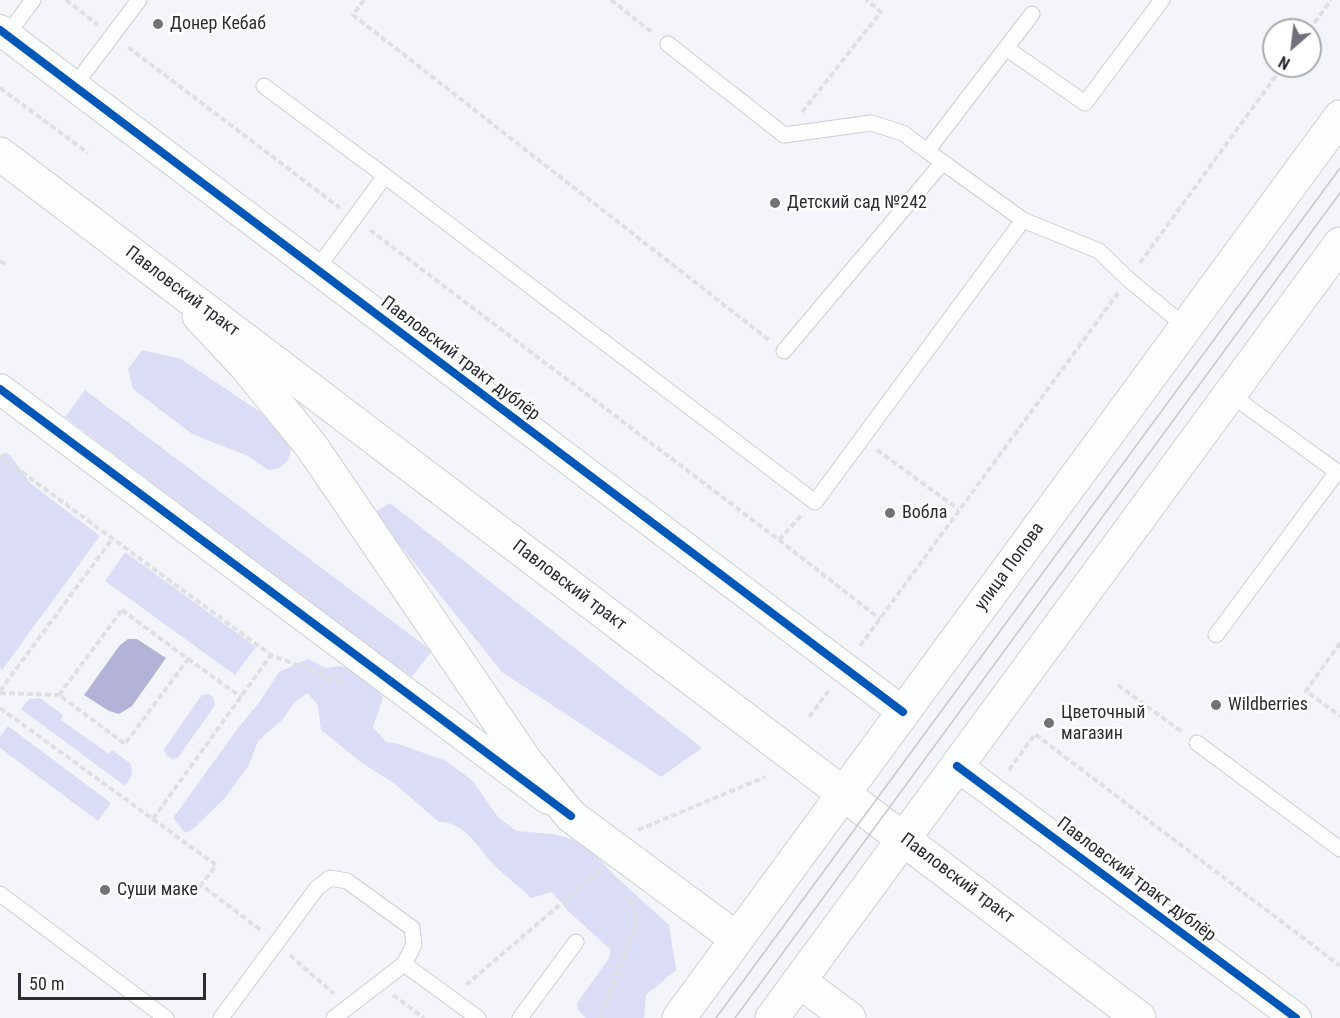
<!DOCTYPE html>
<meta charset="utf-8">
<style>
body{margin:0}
#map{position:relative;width:1340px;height:1018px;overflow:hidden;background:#f4f5fa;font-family:"Roboto Condensed",sans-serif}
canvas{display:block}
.north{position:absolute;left:1262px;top:18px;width:60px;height:60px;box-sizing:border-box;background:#fff;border:2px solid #aaabae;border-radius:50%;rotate:208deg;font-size:16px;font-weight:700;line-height:24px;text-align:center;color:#2b2c34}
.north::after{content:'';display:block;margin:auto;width:21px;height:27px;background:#717279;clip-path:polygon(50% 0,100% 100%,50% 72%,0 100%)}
.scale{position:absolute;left:18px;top:973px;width:188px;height:27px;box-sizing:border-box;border:3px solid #2b2c34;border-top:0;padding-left:8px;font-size:18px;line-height:21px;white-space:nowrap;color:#2b2c34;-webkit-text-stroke:4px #fff;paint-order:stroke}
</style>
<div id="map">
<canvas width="1340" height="1018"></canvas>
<div class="north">N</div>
<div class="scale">50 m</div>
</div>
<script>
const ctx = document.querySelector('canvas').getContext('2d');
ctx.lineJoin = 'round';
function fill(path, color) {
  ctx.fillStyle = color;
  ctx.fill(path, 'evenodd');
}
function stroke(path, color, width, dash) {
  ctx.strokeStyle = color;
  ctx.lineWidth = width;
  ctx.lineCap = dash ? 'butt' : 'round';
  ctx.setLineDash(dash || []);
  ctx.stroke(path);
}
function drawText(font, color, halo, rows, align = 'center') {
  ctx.font = font + ' "Roboto Condensed",sans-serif';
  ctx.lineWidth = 5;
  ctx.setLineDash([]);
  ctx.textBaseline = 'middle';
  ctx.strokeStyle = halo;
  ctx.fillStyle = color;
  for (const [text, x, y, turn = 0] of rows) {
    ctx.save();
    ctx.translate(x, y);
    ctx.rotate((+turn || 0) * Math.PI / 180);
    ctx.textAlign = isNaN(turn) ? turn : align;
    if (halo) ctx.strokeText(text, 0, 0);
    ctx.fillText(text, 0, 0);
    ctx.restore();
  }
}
const green = new Path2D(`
 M142 350 181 359 259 411 292 445C289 461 285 469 268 470L248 456 192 434 133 389 128 369Z
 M85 390 432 651 411 678 65 417Z
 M5 452 11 456 30 483 100 536 2 670 0 668V456Z
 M390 503 702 748 661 777 502 672 374 513Z
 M125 552 256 647 235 675 105 581Z
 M308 659 326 668 340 666 366 673 383 698 373 727 386 742 399 744 446 761 473 781 498 817 516 831 553 834 575 840 594 853 615 876 669 925 676 970 646 995 644 1018H586L578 1010 577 1003 609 958 611 950 568 911 552 892 531 898C521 888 510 880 499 870 480 853 468 822 439 822L395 784 362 763 321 730 318 706 308 693 295 702 282 720 258 741 249 765 224 799 193 829 185 833 173 818 238 728 258 704 279 672Z
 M209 694 213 697 215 705 178 758 171 759 166 755 164 749 202 695Z
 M40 698 63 715 61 720 109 754 112 750 131 764 132 775 125 786 21 709 29 699Z
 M8 726 111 803 98 821 0 748V737Z`);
const water = new Path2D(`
 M128 639H137L166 658 132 706 119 714 109 711 84 695 120 645Z`);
const path = new Path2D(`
 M66 0 98 25
 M364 0 353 15 769 340
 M611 0 653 33
 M1309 30 1331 0
 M128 47 340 208
 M0 88 88 153
 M802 112 881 12 866 0
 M370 230 779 540 880 619
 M0 261 6 265
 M1140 263 1283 66
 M877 450 958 509
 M0 456 271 655 346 684
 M779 540 801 516
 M122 610 188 659 125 744 59 695Z
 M1340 643 1306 691 1340 716
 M860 646 1118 293
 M188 659 241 697
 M1118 685 1182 732
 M0 691 112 539
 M0 693 59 695
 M0 708 216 865 201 885 262 931
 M809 717 830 689
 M1009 770 1035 734 1340 966
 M153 819 271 655
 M638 830 765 777
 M290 955 334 994
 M466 985 599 871
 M393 995 424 1018
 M600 1018 636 925C637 911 634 904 624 894`);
const lane = new Path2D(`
 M1162 0 1085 103 1006 48 927 151 1023 220 1099 251 1128 279 1186 327
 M7 35 33 0
 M668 44 784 135 871 123 903 133 927 151
 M1006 48 1032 14
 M74 86 139 0
 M264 86 385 176
 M316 270 385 176 815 502 1023 220
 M784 351 943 162
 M1230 394 1340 474
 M1216 635 1337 472
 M1197 743 1340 849
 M0 894 166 1018
 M404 964 478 1018
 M221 1018 317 888 330 878 347 881 412 928 414 945 404 964 334 1018
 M520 1018 576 942`);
const street = new Path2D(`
 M0 30 903 712
 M0 389 548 799
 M957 766 1296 1018`);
const secondary = new Path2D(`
 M199 316 245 365 312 447 527 763 571 816 737 939
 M799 981 849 1018
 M679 1018 1340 117
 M772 1018 1340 244`);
const primary = new Path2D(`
 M0 154 1139 1018`);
const tram = new Path2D(`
 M716 1018 1340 168
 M735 1018 1340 193`);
const cycleway = new Path2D(`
 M0 30 903 712
 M0 389 571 816
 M957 766 1296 1018`);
const markers = [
 [158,24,6,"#717279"],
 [775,203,6,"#717279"],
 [890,513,6,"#717279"],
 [1216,705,6,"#717279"],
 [1049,723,6,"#717279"],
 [105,890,6,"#717279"]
];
const poiNames = [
 ["Донер Кебаб",170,24],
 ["Детский сад №242",787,203],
 ["Вобла",902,513],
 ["Wildberries",1228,705],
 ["Цветочный",1061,713],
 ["магазин",1061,734],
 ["Суши маке",117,890]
];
const streetNames = [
 ["Павловский тракт",182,292,37],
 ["Павловский тракт дублёр",460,359,37],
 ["улица Попова",1010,567,-54],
 ["Павловский тракт",569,586,37],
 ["Павловский тракт",957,879,37],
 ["Павловский тракт дублёр",1136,880,37]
];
fill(green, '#dbddf6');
fill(water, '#b2b3d7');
stroke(lane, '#cccdd3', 17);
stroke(street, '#cccdd3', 32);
stroke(secondary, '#cccdd3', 35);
stroke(primary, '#cccdd3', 35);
stroke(path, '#dfe0e1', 4, [6, 3]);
stroke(lane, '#fdfefe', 15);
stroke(street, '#fdfefe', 30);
stroke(secondary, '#fdfefe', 33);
stroke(primary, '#fdfefe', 33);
stroke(tram, '#c8c8ca', 1.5);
stroke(cycleway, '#0057b8', 8);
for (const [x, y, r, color] of markers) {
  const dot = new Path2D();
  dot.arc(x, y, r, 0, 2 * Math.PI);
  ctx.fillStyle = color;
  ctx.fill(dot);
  stroke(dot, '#fff', 2);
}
drawText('18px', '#2b2c34', '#fff', poiNames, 'left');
drawText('18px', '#2b2c34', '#fff', streetNames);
</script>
